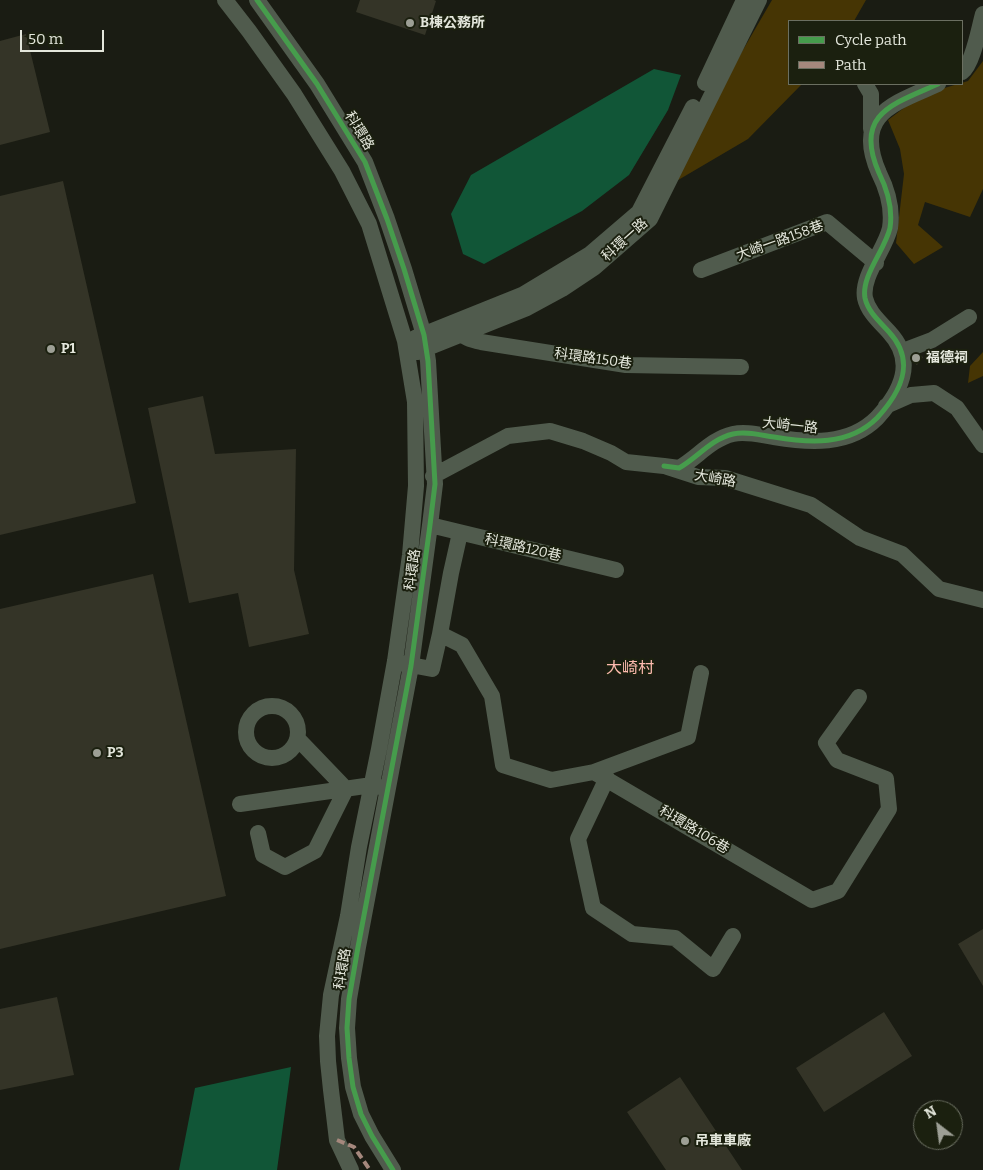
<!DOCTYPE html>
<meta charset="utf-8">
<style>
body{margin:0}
#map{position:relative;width:983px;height:1170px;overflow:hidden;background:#1a1c13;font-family:Bitter,serif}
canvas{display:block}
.legend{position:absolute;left:788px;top:20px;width:175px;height:65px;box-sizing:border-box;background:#1b200f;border:1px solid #6b6f61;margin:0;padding:6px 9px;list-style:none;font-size:15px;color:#e3e6db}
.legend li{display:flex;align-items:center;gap:10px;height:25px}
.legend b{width:25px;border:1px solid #6b6f61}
.north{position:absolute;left:913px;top:1100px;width:50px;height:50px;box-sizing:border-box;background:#1b200f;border:1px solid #6b6f61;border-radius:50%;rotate:330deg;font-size:14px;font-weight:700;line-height:20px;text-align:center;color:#e3e6db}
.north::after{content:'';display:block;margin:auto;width:18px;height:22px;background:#9d9f95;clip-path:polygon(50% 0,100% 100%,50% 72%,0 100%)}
.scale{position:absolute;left:20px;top:30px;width:84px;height:22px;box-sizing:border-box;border:2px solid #e3e6db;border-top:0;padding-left:6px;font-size:15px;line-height:18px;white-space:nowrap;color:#e3e6db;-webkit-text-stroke:4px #1b200f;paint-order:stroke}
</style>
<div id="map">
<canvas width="983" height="1170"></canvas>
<ul class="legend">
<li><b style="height:6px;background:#469c4c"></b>Cycle path</li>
<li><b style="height:6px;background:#a5887d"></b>Path</li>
</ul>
<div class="north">N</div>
<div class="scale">50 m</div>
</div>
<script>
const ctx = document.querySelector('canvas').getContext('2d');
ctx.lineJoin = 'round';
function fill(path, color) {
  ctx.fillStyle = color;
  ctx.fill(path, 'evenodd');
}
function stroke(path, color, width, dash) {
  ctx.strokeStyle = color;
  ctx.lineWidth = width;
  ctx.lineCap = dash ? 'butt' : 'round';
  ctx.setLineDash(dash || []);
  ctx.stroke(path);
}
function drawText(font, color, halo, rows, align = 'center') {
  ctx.font = font + ' Bitter,"Noto Sans TC",serif';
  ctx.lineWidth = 4;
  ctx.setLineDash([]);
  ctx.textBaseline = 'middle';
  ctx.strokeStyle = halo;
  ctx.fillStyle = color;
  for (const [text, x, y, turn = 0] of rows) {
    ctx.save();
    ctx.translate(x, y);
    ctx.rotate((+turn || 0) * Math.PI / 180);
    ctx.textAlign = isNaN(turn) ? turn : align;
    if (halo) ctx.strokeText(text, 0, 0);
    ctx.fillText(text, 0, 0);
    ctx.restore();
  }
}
const green = new Path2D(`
 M772 0H866L854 21H789V84H802L748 139 668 186 729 74Z
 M983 61V189L970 217 925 202 918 225 943 247 914 264 896 243 904 174 900 149 888 120 921 95 968 81Z
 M983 352V376L968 383 970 366Z`);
const water = new Path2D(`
 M654 69 681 75 668 110 629 175 582 211 484 264 463 254 451 214 471 175Z
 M291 1067 277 1170H179L195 1088Z`);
const building = new Path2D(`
 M360 0H434L436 1 425 35 356 12Z
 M26 34 50 132 0 145V41Z
 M63 181 136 503 0 535V196Z
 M916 352 923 357 917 365 910 360Z
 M203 396 215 454 296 449 294 570 309 634 249 647 238 593 189 603 148 408Z
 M153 574 226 896 0 949V609Z
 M983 929V986L958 944Z
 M57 997 74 1075 0 1090V1009Z
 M884 1012 912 1056 824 1112 796 1068Z
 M680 1077 742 1170H666L627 1112Z`);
const minor = new Path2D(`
 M225 0 249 31 294 94 342 171 369 224 405 341 415 402 416 486 410 555 395 661 379 749 359 847 348 916 331 995 327 1036 328 1061 331 1090 337 1140 351 1170
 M257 0 317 84 365 162 387 219 404 269 424 335 428 361 435 484 430 525 411 666 358 947 349 999 347 1028 349 1058 353 1087 361 1114 372 1136 393 1170
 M962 72C973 64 979 28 983 14
 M705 83 744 0
 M865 84 871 94V129
 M701 270 827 222 876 263
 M458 329C463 338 471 340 481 342L626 365 741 367
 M415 338 522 295 590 254 639 212 693 107
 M903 351 932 340 969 317
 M417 352 527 308 562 289 595 267 650 219 759 0
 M886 406 911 395 934 393 957 408 983 445
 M664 466 679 468C697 458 711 439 733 434 746 431 760 435 774 437 809 443 849 446 877 418 902 391 916 361 889 332 880 322 868 312 865 298 861 276 885 250 890 228 893 208 888 191 879 173 853 114 893 104 938 84
 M433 476 508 436 550 431 583 441 611 453 626 462 664 466 698 477 725 478 811 505 860 538 902 554 939 589 983 600
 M430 525 616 570
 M440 634 451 573 460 533
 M400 663 432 669 440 634 462 645 492 696 503 765 551 780 594 772 812 900 838 891 889 809 886 779 837 760 826 743 859 697
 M246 732a26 26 0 1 1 52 0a26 26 0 1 1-52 0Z
 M594 772 688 737 701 673
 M607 778 578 839 593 908 632 934 675 938 713 969 733 936
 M240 804 372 785 380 787
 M258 833 263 855 285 867 315 851 346 789 298 739`);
const quiet = new Path2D(`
 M337 1140 354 1147 370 1170`);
const cycleway = new Path2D(`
 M257 0 317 84 365 162 387 219 404 269 424 335 428 361 435 484 430 525 411 666 358 947 349 999 347 1028 349 1058 353 1087 361 1114 372 1136 393 1170
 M664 466 679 468C697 458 711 439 733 434 746 431 760 435 774 437 809 443 849 446 877 418 902 391 916 361 889 332 880 322 868 312 865 298 861 276 885 250 890 228 893 208 888 191 879 173 853 114 893 104 938 84`);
const markers = [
 [410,23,5,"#9d9f95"],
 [51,349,5,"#9d9f95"],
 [916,358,5,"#9d9f95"],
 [97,753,5,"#9d9f95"],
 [685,1141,5,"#9d9f95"]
];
const poiNames = [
 ["B棟公務所",420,23],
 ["P1",61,349],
 ["福德祠",926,358],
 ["P3",107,753],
 ["吊車車廠",695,1141]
];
const streetNames = [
 ["科環路",359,131,59],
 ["科環一路",625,240,-42],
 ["大崎一路158巷",780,241,-20],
 ["科環路150巷",593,359,8],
 ["大崎一路",790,426,6],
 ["大崎路",715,479,10],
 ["科環路120巷",523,548,13],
 ["科環路",413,570,-82],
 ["科環路106巷",694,830,31],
 ["科環路",343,969,-81]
];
const quarterNames = [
 ["大崎村",630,669]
];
fill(green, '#463504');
fill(water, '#115637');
fill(building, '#343427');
stroke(minor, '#505b4d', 16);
stroke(quiet, '#a5887d', 4, [8, 4]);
stroke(cycleway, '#469c4c', 5);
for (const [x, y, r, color] of markers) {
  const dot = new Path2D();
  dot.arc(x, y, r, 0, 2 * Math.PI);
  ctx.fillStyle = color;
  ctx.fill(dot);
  stroke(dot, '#1b200f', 2);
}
drawText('bold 14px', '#e3e6db', '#1b200f', poiNames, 'left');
drawText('14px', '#e3e6db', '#1b200f', streetNames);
drawText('16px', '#fcb9ae', '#1b200f', quarterNames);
</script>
